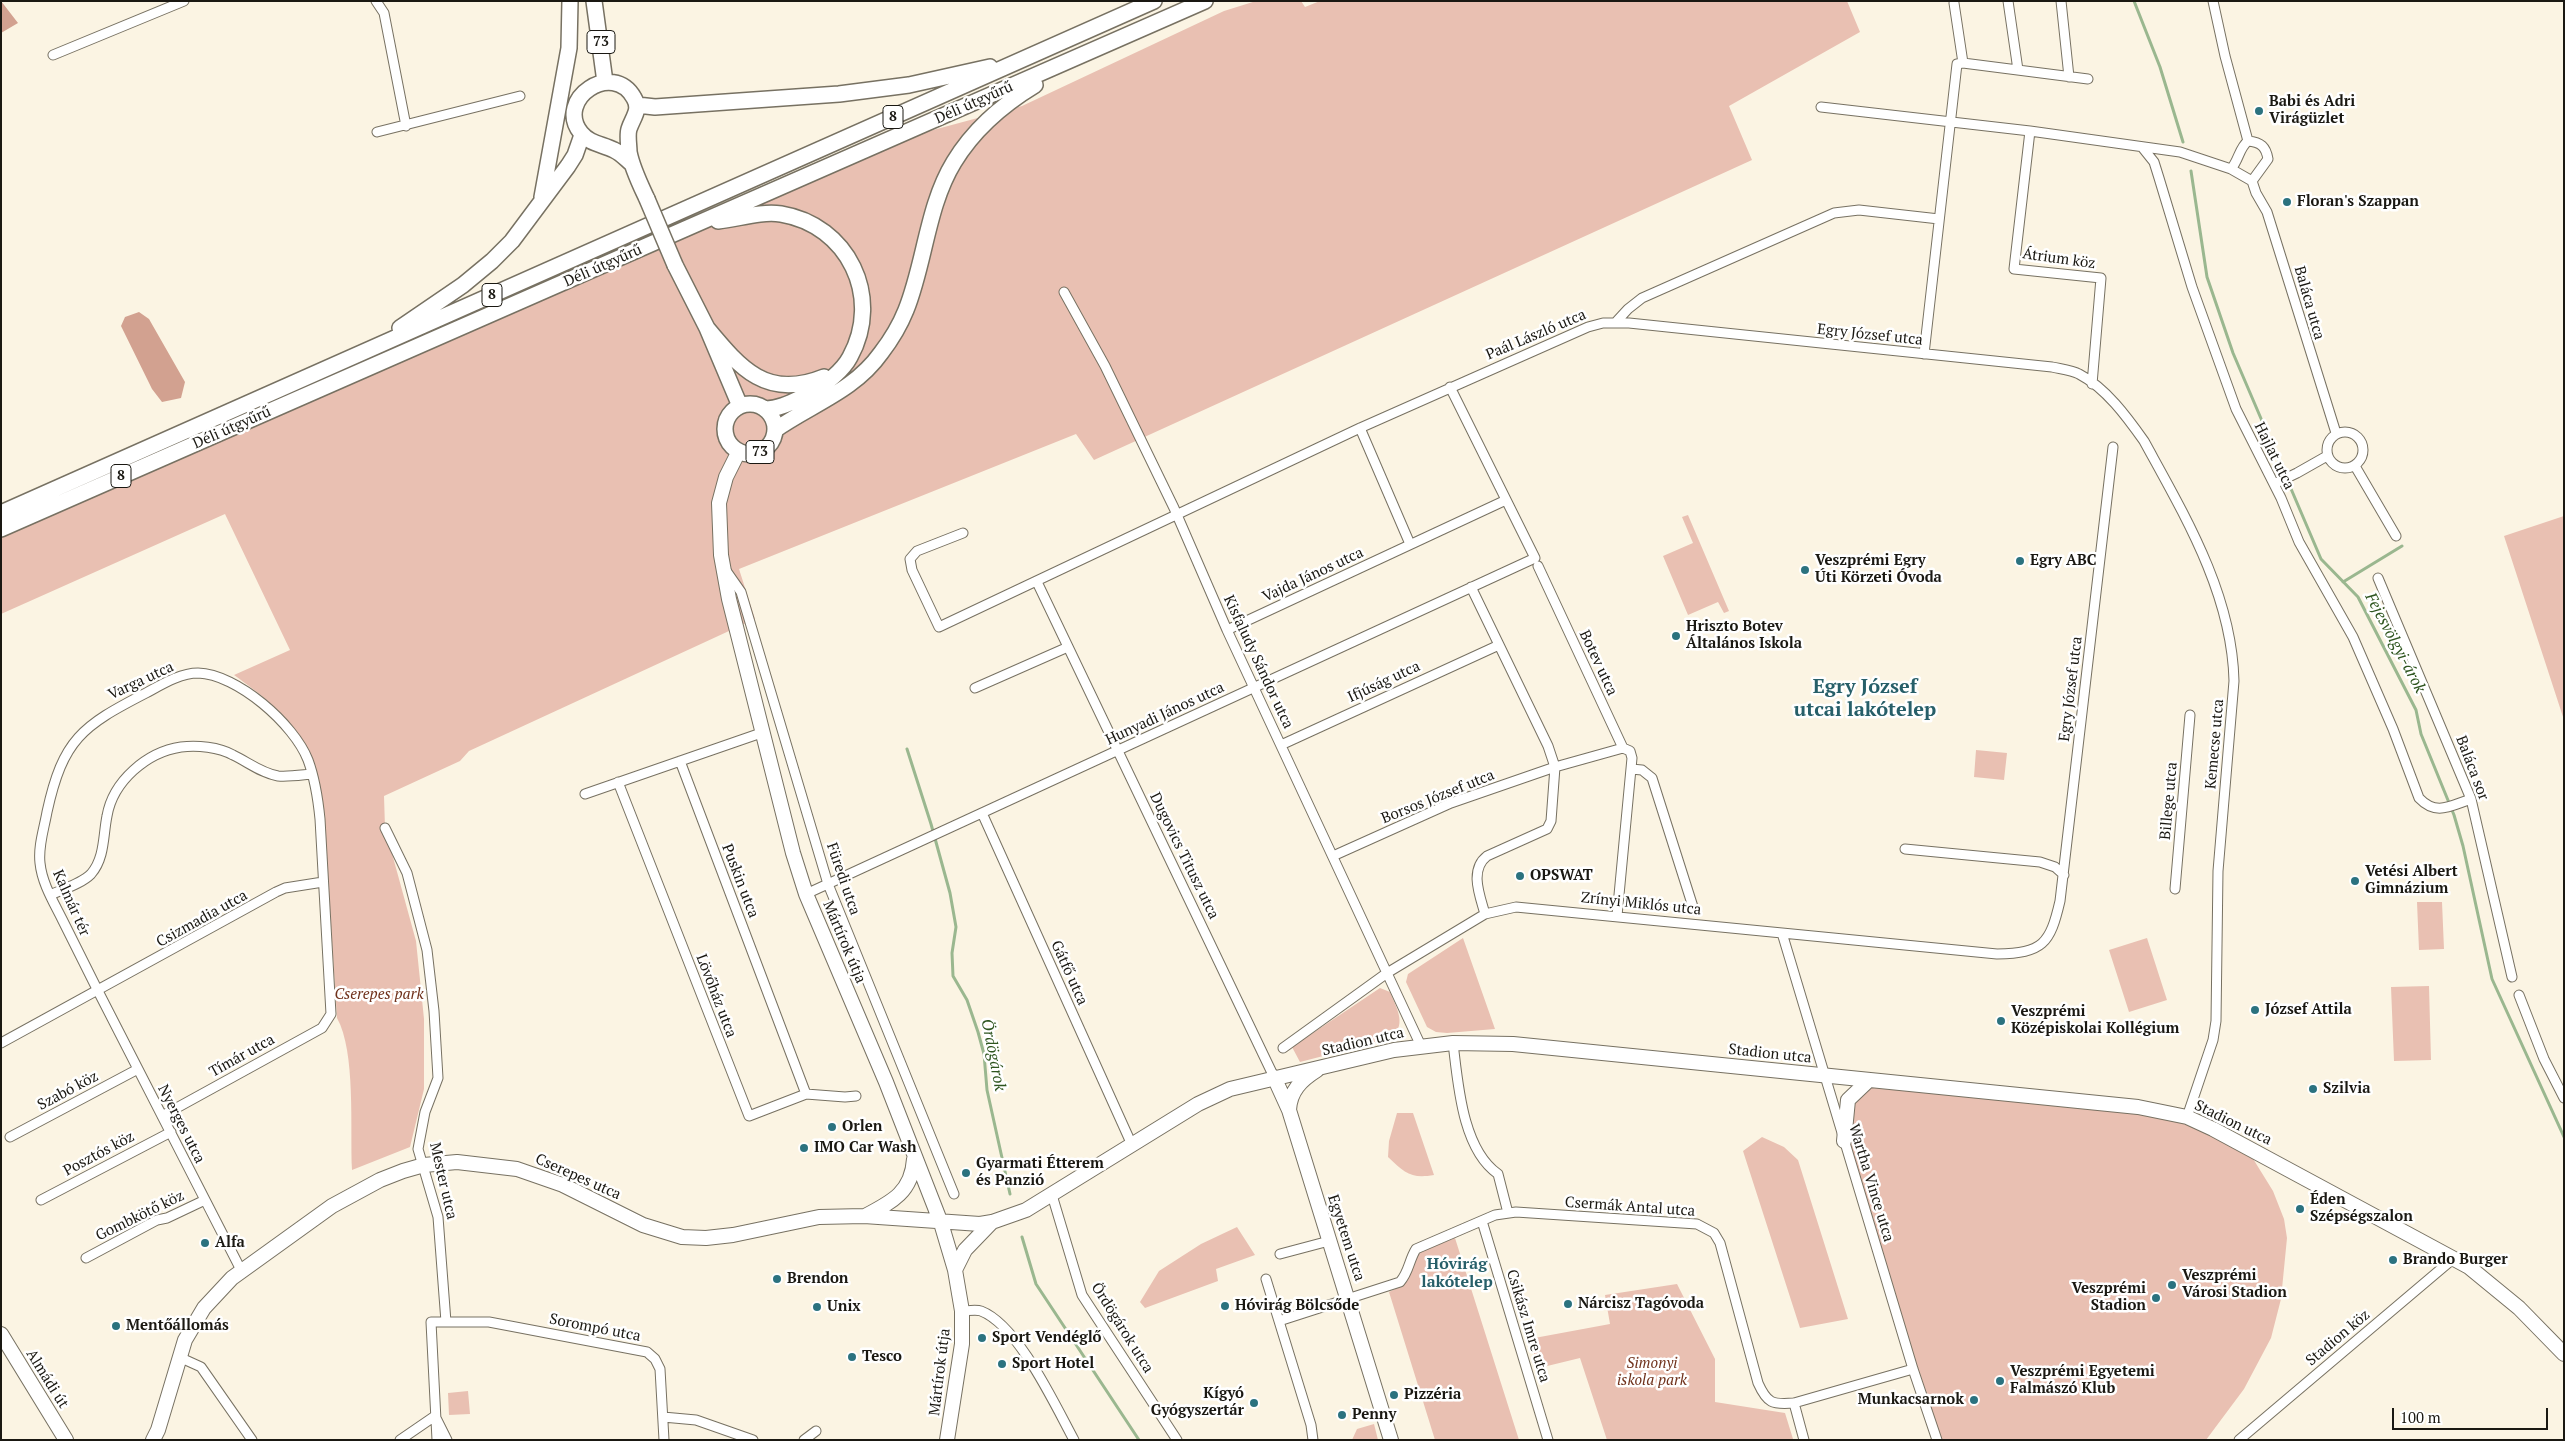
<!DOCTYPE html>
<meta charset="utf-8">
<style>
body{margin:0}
#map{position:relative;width:2565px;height:1441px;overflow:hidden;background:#fbf4e3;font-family:"PT Serif",serif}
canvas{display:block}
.frame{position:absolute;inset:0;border:2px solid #1a1812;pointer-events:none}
.scale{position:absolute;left:2392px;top:1408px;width:156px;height:22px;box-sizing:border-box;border:2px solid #1a1812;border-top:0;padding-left:6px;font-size:15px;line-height:18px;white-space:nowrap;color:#1a1812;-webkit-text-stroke:4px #fff;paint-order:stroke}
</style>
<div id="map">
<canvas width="2565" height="1441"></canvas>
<div class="frame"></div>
<div class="scale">100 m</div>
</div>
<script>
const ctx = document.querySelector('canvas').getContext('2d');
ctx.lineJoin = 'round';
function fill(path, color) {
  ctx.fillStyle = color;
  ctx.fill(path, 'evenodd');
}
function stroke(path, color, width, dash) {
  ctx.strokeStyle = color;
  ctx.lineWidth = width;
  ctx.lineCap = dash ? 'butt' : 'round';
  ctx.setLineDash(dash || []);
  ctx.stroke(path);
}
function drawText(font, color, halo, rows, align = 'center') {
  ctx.font = font + ' "PT Serif",serif';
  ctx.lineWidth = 5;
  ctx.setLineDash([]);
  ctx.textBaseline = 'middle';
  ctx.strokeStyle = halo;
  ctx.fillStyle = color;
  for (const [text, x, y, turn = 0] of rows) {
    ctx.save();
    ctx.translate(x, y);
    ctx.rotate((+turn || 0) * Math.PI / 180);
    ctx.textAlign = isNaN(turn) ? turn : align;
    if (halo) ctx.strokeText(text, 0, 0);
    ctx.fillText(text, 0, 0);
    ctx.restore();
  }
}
const green = new Path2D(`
 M1256 1H1301L1305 7 1320 1H1847L1860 32 1729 106 1752 160 1094 460 1076 434 739 569 755 619 469 751 460 761 384 796 385 828 416 941 424 1019V1089L410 1147 352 1170C350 1129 356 1052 337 1018L323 804C311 736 288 714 234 675L290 650 225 514 1 614V519L187 434 911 136 1022 106 1224 11Z
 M1688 515 1729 611 1724 613 1718 602 1688 615 1663 556 1693 543 1682 517Z
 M2564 516V720L2504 536Z
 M1976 750 2007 753 2004 780 1974 777Z
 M2417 902H2442L2444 949 2419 950Z
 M1463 938 1495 1029 1447 1033 1436 1032 1427 1027 1406 982 1408 974Z
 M2147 938 2167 1000 2129 1012 2109 950Z
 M2429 986 2431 1060 2394 1061 2391 987Z
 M1380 988 1390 992C1397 1009 1408 1026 1389 1039L1300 1062 1292 1047Z
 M1869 1080 2162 1111 2247 1149 2273 1191 2284 1219 2287 1238 2281 1299 2271 1338 2244 1389 2206 1440H1937L1844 1141 1848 1100Z
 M1397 1113H1413L1434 1175C1411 1179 1405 1173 1388 1157L1389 1141Z
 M1762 1137 1784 1147 1798 1160 1848 1319 1800 1328 1743 1151Z
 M1237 1227 1255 1255 1216 1269 1218 1281 1145 1308 1140 1302 1159 1271 1201 1244Z
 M1455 1238 1519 1440H1435L1389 1292C1422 1277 1403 1268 1419 1254 1427 1246 1445 1243 1455 1238Z
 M1677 1284 1715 1359V1402L1785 1413 1793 1439 1607 1440 1580 1358 1539 1368 1529 1339 1610 1324 1605 1295Z
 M468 1391 470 1414 449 1415 448 1393Z
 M1374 1424 1378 1440H1352L1357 1429Z`);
const forest = new Path2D(`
 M1 1 18 23 1 33Z
 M139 312 149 319 185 382 181 398 162 402 152 389 121 326 125 317Z`);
const stream = new Path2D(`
 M2134 1 2160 67 2183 142
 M2191 171 2207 277 2233 353 2321 559 2358 597 2416 710 2421 734 2454 815 2463 846 2492 979 2564 1137
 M2343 582 2402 546
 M907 749 931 824 950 893 956 927 952 953 953 976 967 1000 978 1032 984 1054 987 1090 1010 1194
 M1022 1237 1036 1284 1139 1440`);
const street = new Path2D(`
 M376 1 384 13 406 126
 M2008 1 2018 70
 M2061 1 2069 77
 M2213 1 2225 56 2248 141C2239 148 2239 160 2231 169
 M1954 3 1963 63
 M53 55 184 1
 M1821 107 2030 131 2180 152 2231 169 2252 181 2256 193 2267 212 2336 433
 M2030 131 2014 269 2101 278 2092 384
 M377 132 520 96
 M2248 141C2261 142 2266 147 2268 159L2252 181
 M2142 147 2154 162 2159 178 2192 287 2236 409 2281 498 2299 542 2353 637 2393 729 2419 798C2436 816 2450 806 2471 799
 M1064 292 1105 366 1174 508 1227 630 1421 1046
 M1616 322 1628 309 1642 298 1834 213 1859 210 1939 219
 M1924 354 1957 64 1963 63 2088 79
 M1360 428 1410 544
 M2327 450a18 18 0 1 1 36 0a18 18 0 1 1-36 0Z
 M2355 466 2396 536
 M2274 484 2297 473 2327 456
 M963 533 917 551 910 559 912 570 939 627 1360 428 1588 327 1603 323H1629L2052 367C2061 369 2072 370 2079 374 2106 388 2127 417 2144 441 2185 516 2232 594 2234 681L2218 871 2216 1021 2213 1040 2187 1117
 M1538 566 1623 748 1630 751 1632 758 1617 916
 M727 572 741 592 828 884 954 1194
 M2378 578 2471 799 2512 977
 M1037 582 1274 1077
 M1471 587 1548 746 1555 767 1551 821 1547 829 1487 856C1469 870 1480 896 1485 914
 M1227 630 1506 500
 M975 688 1068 647
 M1281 745 1499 645
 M680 761 806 1094
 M1631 769 1642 770 1652 778 1694 910
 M618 782 749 1116 806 1094 845 1097 856 1096
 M585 794 764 732
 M982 813 1132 1145
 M385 828 407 873 427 950 434 1011 438 1078 425 1112 418 1149 438 1217 446 1322H431L437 1440
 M1905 849 2040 862 2055 867 2064 875
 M1333 856 1451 803 1555 767 1623 748
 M2175 889 2190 715
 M806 894 1535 558 1450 387
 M50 895C63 889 81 884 91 874 105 858 103 835 107 816 113 781 147 752 181 747 197 745 219 747 233 755 248 762 261 773 278 776 288 777 301 775 312 774
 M1782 933 1913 1369 1937 1440
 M2519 995 2544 1059 2564 1098
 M1 1043 276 892 285 888 323 882
 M1453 1043C1458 1083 1462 1149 1498 1174L1508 1213
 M1283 1048 1387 973 1485 914 1516 907 1997 954C2043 953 2050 944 2060 901L2113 447
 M162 1116 322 1028 331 1014 320 819C318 799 315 779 308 760 294 724 237 674 198 673 180 673 161 685 146 693 82 726 63 739 47 812 44 829 38 846 40 863 42 883 53 901 62 919 74 943 86 967 98 991 146 1083 193 1177 241 1270
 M10 1137 138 1069
 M1052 1195 1082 1295 1177 1440
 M41 1200 171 1132
 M1482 1221 1548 1440
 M1280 1254 1329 1241
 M86 1258 157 1220 167 1218 205 1200
 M1266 1279 1311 1425 1313 1440
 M962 1311C967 1311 976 1309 981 1311 1018 1325 1055 1405 1074 1440
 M1279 1321 1400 1282C1409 1272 1409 1260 1416 1249L1495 1215 1516 1212 1697 1224 1714 1233 1720 1243 1758 1383C1767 1403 1772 1405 1794 1403L1913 1369
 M446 1322H489L647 1352 655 1359 660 1369 664 1440
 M179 1357 201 1367 252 1440
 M1794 1403 1804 1440
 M663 1417 696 1420 753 1440
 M400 1440 435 1416 447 1440
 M804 1440 816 1431
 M2239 1440 2454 1258`);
const secondary = new Path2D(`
 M739 451 726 477 719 503 721 555 729 599 793 853 806 894 886 1082 941 1223 955 1270 962 1311V1344L947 1440
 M1274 1077 1289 1110 1391 1440
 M1289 1110C1290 1091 1301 1080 1317 1070
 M1844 1141 1848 1100 1869 1080
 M865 1216C892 1202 912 1192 914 1159
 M955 1270 965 1250 992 1222
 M1 1334 66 1440
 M153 1440 158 1430 185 1340 204 1308 232 1278 332 1206 380 1180 403 1171 424 1165 457 1162 517 1169 563 1185 643 1225 682 1237 706 1238 733 1235 819 1217 864 1216 980 1224 992 1222 1026 1210 1198 1104 1230 1089 1394 1050 1453 1043 1513 1044 2138 1107 2187 1117 2213 1129 2469 1267 2519 1308 2564 1354`);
const primary = new Path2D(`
 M594 1 605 82
 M637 105 655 107 839 94 909 85 990 67
 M632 164C626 159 621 153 614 150 602 144 590 144 581 133 554 99 613 60 634 98 641 110 633 117 629 129 627 135 629 146 629 152 632 168 640 184 647 199
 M542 197 569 48 570 1
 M718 221C738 219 760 211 781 214 848 225 883 297 850 357 841 374 821 387 805 396 792 402 779 409 765 409
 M675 265 707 328 740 406
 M400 328 463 285 492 261 512 241 568 166 575 155 582 135
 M707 328C741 369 767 400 824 377
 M725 429a25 25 0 1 1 50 0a25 25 0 1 1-50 0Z
 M775 430C812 404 854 391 881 353 891 340 900 325 906 310 925 263 927 206 954 162 974 129 1002 105 1035 85
 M1 513 1154 1
 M1 529 1205 1`);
const primaryBridge = new Path2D(`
 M647 199 675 265`);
const markers = [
 [2259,111,5,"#2b727f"],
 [2287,202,5,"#2b727f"],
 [2020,561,5,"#2b727f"],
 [1805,570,5,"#2b727f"],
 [1676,636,5,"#2b727f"],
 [1520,876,5,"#2b727f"],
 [2355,881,5,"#2b727f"],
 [2255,1010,5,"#2b727f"],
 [2001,1021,5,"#2b727f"],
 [2313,1089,5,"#2b727f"],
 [832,1127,5,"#2b727f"],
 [804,1148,5,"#2b727f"],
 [966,1173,5,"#2b727f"],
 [2300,1209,5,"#2b727f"],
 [205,1243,5,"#2b727f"],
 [2393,1260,5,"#2b727f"],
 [777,1279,5,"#2b727f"],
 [2172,1285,5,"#2b727f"],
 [2156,1298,5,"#2b727f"],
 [1568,1304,5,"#2b727f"],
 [1225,1306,5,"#2b727f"],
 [817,1307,5,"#2b727f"],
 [116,1326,5,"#2b727f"],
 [982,1338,5,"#2b727f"],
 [852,1357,5,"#2b727f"],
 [1002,1364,5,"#2b727f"],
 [2000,1381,5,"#2b727f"],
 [1394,1395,5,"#2b727f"],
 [1974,1400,5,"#2b727f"],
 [1254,1403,5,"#2b727f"],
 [1342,1415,5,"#2b727f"]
];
const shields = [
 [601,42,28],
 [893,117,20],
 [492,295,20],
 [760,452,28],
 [121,476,20]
];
const shieldNames = [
 ["73",601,42],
 ["8",893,117],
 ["8",492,295],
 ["73",760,452],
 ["8",121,476]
];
const poiNames = [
 ["Babi és Adri",2269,102],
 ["Virágüzlet",2269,119],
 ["Floran's Szappan",2297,202],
 ["Veszprémi Egry",1815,561],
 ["Úti Körzeti Óvoda",1815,578],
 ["Egry ABC",2030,561],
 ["Hriszto Botev",1686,627],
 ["Általános Iskola",1686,644],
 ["Vetési Albert",2365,872],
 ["Gimnázium",2365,889],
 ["OPSWAT",1530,876],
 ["József Attila",2265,1010],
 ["Veszprémi",2011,1012],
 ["Középiskolai Kollégium",2011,1029],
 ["Szilvia",2323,1089],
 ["Orlen",842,1127],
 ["IMO Car Wash",814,1148],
 ["Gyarmati Étterem",976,1164],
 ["és Panzió",976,1181],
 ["Éden",2310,1200],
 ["Szépségszalon",2310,1217],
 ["Alfa",215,1243],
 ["Brando Burger",2403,1260],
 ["Veszprémi",2182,1276],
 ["Városi Stadion",2182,1293],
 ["Brendon",787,1279],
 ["Veszprémi",2146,1289,"right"],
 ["Stadion",2146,1306,"right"],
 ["Nárcisz Tagóvoda",1578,1304],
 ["Hóvirág Bölcsőde",1235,1306],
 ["Unix",827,1307],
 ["Mentőállomás",126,1326],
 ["Sport Vendéglő",992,1338],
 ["Tesco",862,1357],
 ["Sport Hotel",1012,1364],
 ["Veszprémi Egyetemi",2010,1372],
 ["Falmászó Klub",2010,1389],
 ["Kígyó",1244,1394,"right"],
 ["Gyógyszertár",1244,1411,"right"],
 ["Pizzéria",1404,1395],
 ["Munkacsarnok",1964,1400,"right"],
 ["Penny",1352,1415]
];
const streetNames = [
 ["Déli útgyűrű",974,103,-24],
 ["Átrium köz",2059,259,8],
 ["Déli útgyűrű",603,266,-24],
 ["Baláca utca",2309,303,74],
 ["Paál László utca",1536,335,-23],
 ["Egry József utca",1870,335,6],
 ["Déli útgyűrű",232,428,-24],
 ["Hajlat utca",2274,456,64],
 ["Vajda János utca",1313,575,-25],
 ["Kisfaludy Sándor utca",1258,662,65],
 ["Botev utca",1598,663,65],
 ["Varga utca",141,681,-25],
 ["Ifjúság utca",1384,682,-25],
 ["Egry József utca",2071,689,-83],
 ["Hunyadi János utca",1165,714,-25],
 ["Kemecse utca",2215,744,-85],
 ["Baláca sor",2472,768,69],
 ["Borsos József utca",1438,797,-22],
 ["Billege utca",2169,801,-85],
 ["Dugovics Titusz utca",1184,856,64],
 ["Füredi utca",843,879,71],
 ["Puskin utca",740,881,69],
 ["Kalmár tér",71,903,66],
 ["Zrínyi Miklós utca",1641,904,6],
 ["Csizmadia utca",202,919,-29],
 ["Mártírok útja",844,942,67],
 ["Gátfő utca",1069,973,66],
 ["Lövőház utca",716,996,69],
 ["Stadion utca",1363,1042,-13],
 ["Stadion utca",1770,1054,6],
 ["Tímár utca",242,1056,-29],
 ["Szabó köz",68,1091,-28],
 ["Stadion utca",2233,1123,26],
 ["Nyerges utca",181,1124,63],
 ["Posztós köz",99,1154,-28],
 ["Cserepes utca",578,1177,24],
 ["Mester utca",443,1181,77],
 ["Wartha Vince utca",1871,1183,73],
 ["Csermák Antal utca",1630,1207,4],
 ["Gombkötő köz",140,1216,-26],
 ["Egyetem utca",1346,1238,72],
 ["Csikász Imre utca",1528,1326,73],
 ["Sorompó utca",595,1328,11],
 ["Ördögárok utca",1122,1328,58],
 ["Stadion köz",2338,1338,-40],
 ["Mártírok útja",940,1372,-83],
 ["Almádi út",47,1379,58]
];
const parkNames = [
 ["Cserepes park",379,995],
 ["Simonyi",1652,1364],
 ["iskola park",1652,1381]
];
const waterNames = [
 ["Fejesvölgyi-árok",2395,643,62],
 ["Ördögárok",993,1055,79]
];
const neighbourhoodNames = [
 ["Hóvirág",1457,1264],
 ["lakótelep",1457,1282]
];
const districtNames = [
 ["Egry József",1865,687],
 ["utcai lakótelep",1865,710]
];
fill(green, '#e9c0b2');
fill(forest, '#d2a190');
stroke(stream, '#9ab78f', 3);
stroke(street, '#777162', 11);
stroke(secondary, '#777162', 16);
stroke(primary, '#777162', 18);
stroke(street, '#fff', 9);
stroke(secondary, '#fff', 14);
stroke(primary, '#fff', 15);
stroke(primaryBridge, '#777162', 18, []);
stroke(primaryBridge, '#fff', 15);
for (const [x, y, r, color] of markers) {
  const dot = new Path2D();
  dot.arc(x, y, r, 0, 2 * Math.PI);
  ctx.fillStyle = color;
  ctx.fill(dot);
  stroke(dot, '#fff', 2);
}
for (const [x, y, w] of shields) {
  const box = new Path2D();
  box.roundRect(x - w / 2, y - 11.5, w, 23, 4);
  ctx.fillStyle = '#fff';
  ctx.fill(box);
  stroke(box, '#1a1812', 1);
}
drawText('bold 14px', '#1a1812', null, shieldNames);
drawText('bold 15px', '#1a1812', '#fff', poiNames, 'left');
drawText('15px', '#1a1812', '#fff', streetNames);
drawText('italic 15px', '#70321c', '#fff', parkNames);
drawText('italic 16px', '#2e551f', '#fff', waterNames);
drawText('bold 16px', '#275f69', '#fff', neighbourhoodNames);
drawText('bold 20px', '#275f69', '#fff', districtNames);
</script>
